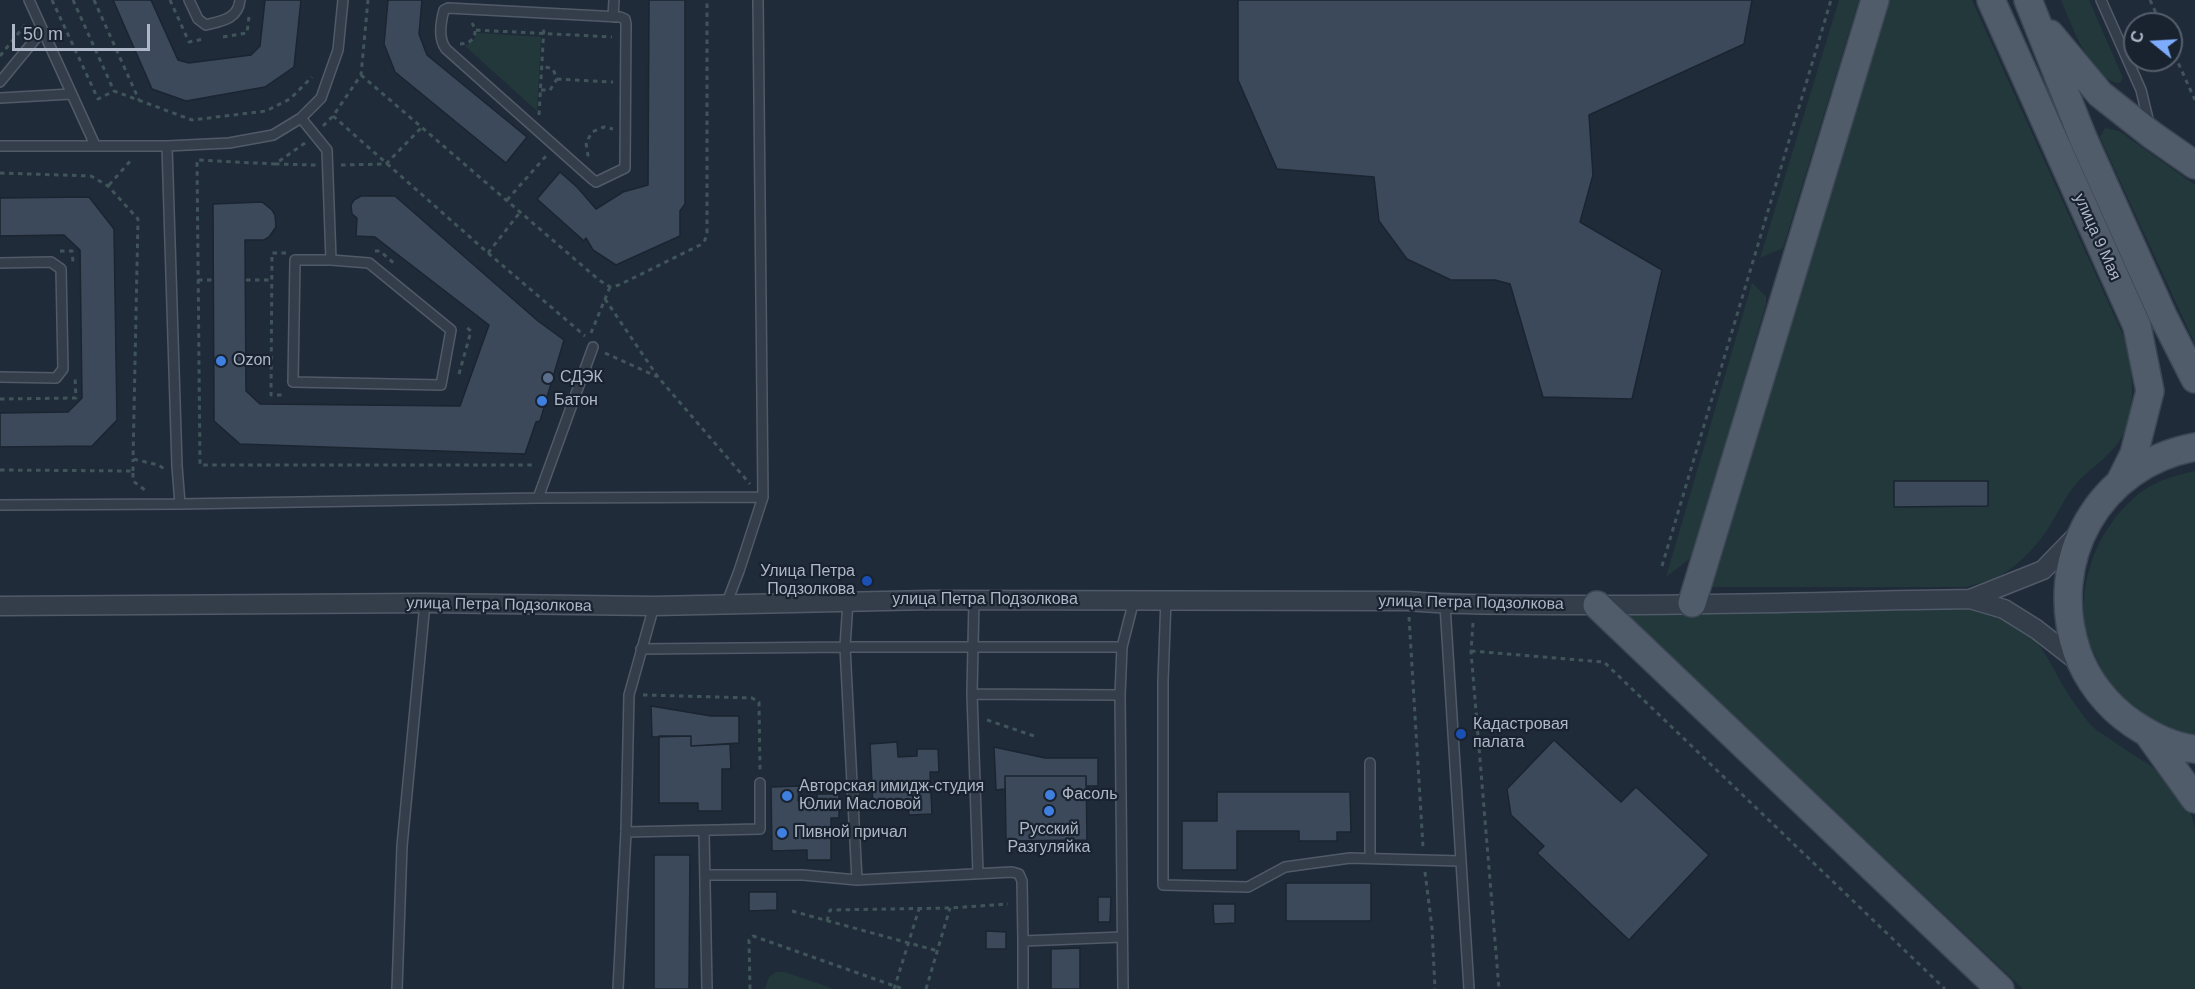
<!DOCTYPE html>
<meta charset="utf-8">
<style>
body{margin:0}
#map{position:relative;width:2195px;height:989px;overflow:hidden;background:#202b3a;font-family:Helvetica,sans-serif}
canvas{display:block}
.north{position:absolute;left:2123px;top:12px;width:60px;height:60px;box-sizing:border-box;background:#19222f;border:2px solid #555e6c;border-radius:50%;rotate:288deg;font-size:16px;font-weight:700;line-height:24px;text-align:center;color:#aeb7c7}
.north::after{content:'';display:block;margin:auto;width:21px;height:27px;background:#7dacfd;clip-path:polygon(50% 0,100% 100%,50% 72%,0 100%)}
.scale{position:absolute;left:12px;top:24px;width:138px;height:27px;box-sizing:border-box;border:3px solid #aeb7c7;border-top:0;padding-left:8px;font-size:18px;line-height:21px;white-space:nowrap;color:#aeb7c7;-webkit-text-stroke:4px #19222f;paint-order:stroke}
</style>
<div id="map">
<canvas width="2195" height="989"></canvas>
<div class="north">С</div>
<div class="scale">50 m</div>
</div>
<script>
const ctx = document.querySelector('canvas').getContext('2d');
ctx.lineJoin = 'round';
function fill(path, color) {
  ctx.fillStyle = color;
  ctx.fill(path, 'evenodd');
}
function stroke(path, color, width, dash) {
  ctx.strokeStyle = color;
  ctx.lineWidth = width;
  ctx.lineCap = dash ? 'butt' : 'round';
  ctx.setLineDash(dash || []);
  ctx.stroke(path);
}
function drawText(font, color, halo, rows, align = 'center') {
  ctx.font = font + ' Helvetica,sans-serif';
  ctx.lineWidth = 4.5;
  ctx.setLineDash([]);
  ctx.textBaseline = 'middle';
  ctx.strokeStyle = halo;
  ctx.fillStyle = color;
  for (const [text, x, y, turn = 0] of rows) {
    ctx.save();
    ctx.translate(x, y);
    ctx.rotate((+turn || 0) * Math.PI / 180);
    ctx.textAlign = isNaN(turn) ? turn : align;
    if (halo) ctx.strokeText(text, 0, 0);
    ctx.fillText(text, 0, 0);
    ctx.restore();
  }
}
const green = new Path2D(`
 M1839 0H1859L1783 248 1760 258Z
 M1889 0H1972L2127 344C2131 371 2136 398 2127 426 2118 452 2094 464 2076 484 2064 498 2057 515 2047 530 2035 548 2016 568 1997 577 1987 581 1976 584 1966 587H1712Z
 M2061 0H2089L2123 78 2120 83C2091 82 2071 23 2061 0Z
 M477 33 541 37 537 111 465 46 473 41Z
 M2105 128 2119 131 2195 185V344L2103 144 2100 137Z
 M1752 283 1766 296V304L1692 557 1666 577Z
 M2195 471V736C2172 730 2152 723 2133 708 2118 696 2105 678 2098 661 2095 654 2090 647 2088 640 2074 587 2096 530 2136 496 2152 482 2175 475 2195 471Z
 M1959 608C1986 611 2009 617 2030 635 2046 650 2054 671 2065 689 2072 700 2080 712 2089 723 2094 729 2103 734 2110 739 2148 767 2185 777 2195 829V989H2023L1626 614Z
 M776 972H785L834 989H765L769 977Z`);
const building = new Path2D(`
 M113 0H151L178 60 189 63 251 55 260 46 265 0H301L294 67 265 87 186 101 152 89Z
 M388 0H422L419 34 427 55 527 137 506 163 395 72 384 44Z
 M649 0H685V204L680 211V236L616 265 593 250 586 238 584 241 537 199 560 172 578 188 596 209 623 192 648 185Z
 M1238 0H1752L1744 44 1589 115 1593 175 1580 222 1662 270 1632 399 1543 397 1510 284 1495 280H1451L1407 259 1379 221 1374 177 1277 169 1238 80Z
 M361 196H395L538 321 564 340 540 421 536 422 525 454 240 444 214 421 213 204 262 202 272 210 275 215 276 227 269 237 264 240H245L246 391 260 404 460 406 489 325 375 237 356 236 357 218 352 214 351 205 354 200Z
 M89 197 114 229 117 420 92 446 0 447V413L68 412 82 398 80 250 64 235 0 236V198Z
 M1894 481H1988V506L1894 507Z
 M651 706 711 716H739V743L691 746V736L652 737Z
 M659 736H691V746L730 744 731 769H722V811H698V803H659Z
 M1554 740 1621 802 1636 787 1709 855 1629 940 1537 853 1544 846 1511 815 1507 789Z
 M897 742 898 757 917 756V749H938L939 772H930L932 814 909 815 908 805 873 807 870 744Z
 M994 747 1045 758H1098V786H1086V776H1005V789L996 790Z
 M1005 776H1086L1087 840 1006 841Z
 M799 786 798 801 817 800V794H839V818H831V860H807V850L772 851 771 787Z
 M1217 792H1350L1351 832H1337V841H1299V831H1237V870H1182V821H1217Z
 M654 855H690L689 989H654Z
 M1286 883H1371V921H1286Z
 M749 892H777V910L749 911Z
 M1098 897H1111L1110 922H1098Z
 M1213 904H1235V923L1214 924Z
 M986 931 1006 932V949H986Z
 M1080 948V989H1051V949Z`);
const path = new Path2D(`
 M52 0 98 99 114 91
 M73 0 114 91 192 120 266 111 290 99 312 77
 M94 0 139 100
 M170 0 189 42 204 39
 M2150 0 2161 24
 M476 30 612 37
 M223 37 247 33 249 17
 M460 44C473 44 479 34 472 23
 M2171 47 2195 100
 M0 56 25 25
 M361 75 599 280 610 287 619 285 700 245 705 240 707 233V0
 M557 79 613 82
 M541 90H550L557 79 553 69 542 66
 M539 115 544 26
 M333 116 488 253 585 336
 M323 126 333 116 361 75 368 0
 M305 143 275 164 197 160 200 465H535
 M587 156 588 155 586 143 592 132 604 127 613 129
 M275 164 316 165
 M341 165 386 164 422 127
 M0 173 91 176 108 186 138 219 133 459 159 465 164 469
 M109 185 132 159
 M507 200 546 156
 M60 251H72L73 262
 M375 251H380L396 265
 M286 253H272L271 395H286
 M488 253 521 211
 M198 280H213
 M246 280H272
 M605 299 658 377 750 484
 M591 333 610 287
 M605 353 658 377
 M459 374 471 331 464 325
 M0 399 76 398 75 377
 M0 470 133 471V481L145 490
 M133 471V459
 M1662 566 1831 0
 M1409 617 1423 847
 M1473 623 1471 651 1499 989
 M1471 651 1604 662 1945 989
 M643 695 752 698 759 702 760 770
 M987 720 1037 737
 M1425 872 1432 928 1435 989
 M792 911 938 951
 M827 921 830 910 950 908 1008 904
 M750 989 749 940 753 936 903 989
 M894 989 919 909
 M926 989 950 908`);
const lane = new Path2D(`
 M29 0 95 145
 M189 0 198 19 206 25C222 21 238 19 240 0
 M2101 0 2141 90 2149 123
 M448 8 620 17 625 19 626 24 625 168 596 182 592 179 446 49C438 39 441 21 444 10Z
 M613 17 614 0
 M0 82 42 31
 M0 98 71 94
 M301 118 327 150 331 260H295L293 382 441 385 451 330 369 263 331 260
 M0 146H167L229 143 273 135 301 118 321 98 338 50 343 0
 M167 146 177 466 180 504 538 498 763 497
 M0 263 51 262 61 269 63 369 56 378 0 377
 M538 498 593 347
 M0 505 180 504
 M1166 599 1163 681V885L1248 887 1285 867 1350 858 1460 861
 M974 600 972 694 978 873
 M848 601 845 647 857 880
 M726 605 739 571 763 497 758 0
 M1445 605 1469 989
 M641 649 845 647H1122
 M972 694 1120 695
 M704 831 707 989
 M626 832 760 829V783
 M1370 858V763
 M705 875H803L857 880 1012 872 1019 874 1022 881 1023 941
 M397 989 402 846 425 603
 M618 989 626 832 629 695 654 606
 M1023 989V941L1122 937
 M1123 989 1120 695 1122 647 1134 600`);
const street = new Path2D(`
 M1970 599 2043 570 2077 535
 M0 606 425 603 654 606 930 600 1408 601C1459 606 1510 604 1562 605 1698 606 1834 601 1970 599L2004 609 2036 629 2081 664`);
const primary = new Path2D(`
 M1991 0 2137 326 2150 391 2134 454 2120 482
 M2028 0 2083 138 2163 316 2195 379
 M2050 34 2100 94 2152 135 2195 165
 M2195 447C2098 465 2046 560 2077 652 2087 680 2107 706 2132 723 2151 736 2172 747 2195 749
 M1692 603 1875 0
 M1597 605 2000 989
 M2149 735 2195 799`);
const markers = [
 [221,361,6,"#3f7fe0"],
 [548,378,6,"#5c6f8a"],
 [542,401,6,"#3f7fe0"],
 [867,581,6,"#1a4fb4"],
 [1461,734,6,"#1a4fb4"],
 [1050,795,6,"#3f7fe0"],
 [787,796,6,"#3f7fe0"],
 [1049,811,6,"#3f7fe0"],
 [782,833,6,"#3f7fe0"]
];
const streetNames = [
 ["улица 9 Мая",2097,237,66],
 ["улица Петра Подзолкова",985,600],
 ["улица Петра Подзолкова",1471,603,1],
 ["улица Петра Подзолкова",499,605,1]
];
const poiNames = [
 ["Ozon",233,361],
 ["СДЭК",560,378],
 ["Батон",554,401],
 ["Улица Петра",855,572,"right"],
 ["Подзолкова",855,590,"right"],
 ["Кадастровая",1473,725],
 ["палата",1473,743],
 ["Авторская имидж-студия",799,787],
 ["Юлии Масловой",799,805],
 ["Фасоль",1062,795],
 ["Русский",1049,830,"center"],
 ["Разгуляйка",1049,848,"center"],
 ["Пивной причал",794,833]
];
fill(green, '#22383b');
fill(building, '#3c495a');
stroke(building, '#1b2431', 1.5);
stroke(lane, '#515a68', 12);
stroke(street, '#515a68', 21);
stroke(primary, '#3d4654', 30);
stroke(path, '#405559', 3, [4.5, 4.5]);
stroke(lane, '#343d4a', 9);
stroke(street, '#343d4a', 18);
stroke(primary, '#515c6b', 27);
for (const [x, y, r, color] of markers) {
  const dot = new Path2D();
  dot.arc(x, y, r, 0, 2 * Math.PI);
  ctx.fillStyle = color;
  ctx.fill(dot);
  stroke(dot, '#19222f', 2);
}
drawText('16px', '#aeb7c7', '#19222f', streetNames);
drawText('16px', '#aeb7c7', '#19222f', poiNames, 'left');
</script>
